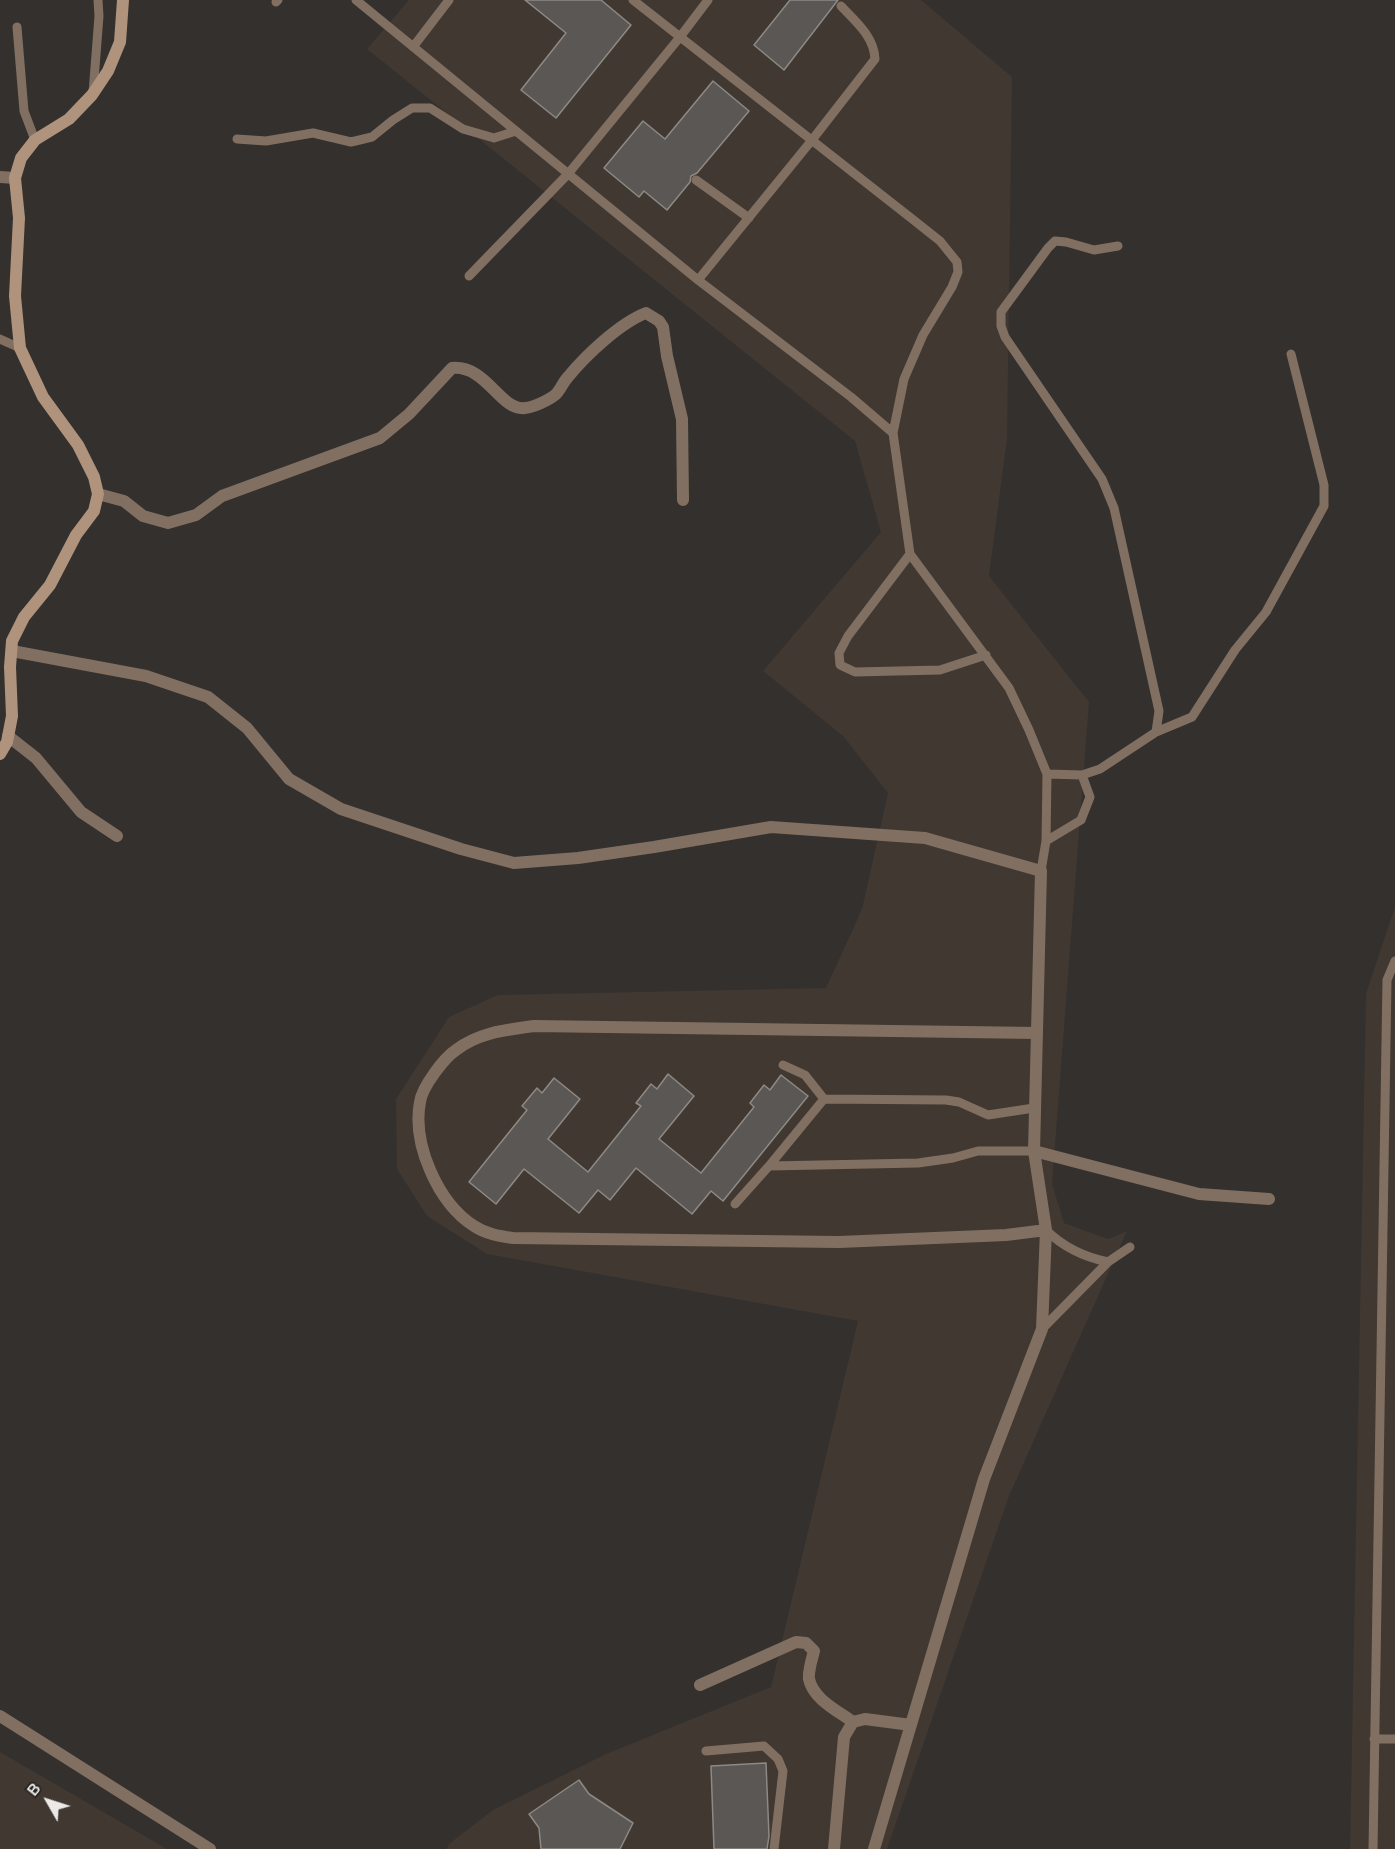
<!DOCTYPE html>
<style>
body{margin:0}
#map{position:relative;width:1395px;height:1849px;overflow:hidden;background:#34302d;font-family:"Nunito Sans",sans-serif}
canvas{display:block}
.north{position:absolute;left:18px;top:1771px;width:60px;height:60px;-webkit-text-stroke:4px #2a2623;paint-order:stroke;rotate:309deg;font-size:16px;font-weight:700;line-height:24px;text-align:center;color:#eceae8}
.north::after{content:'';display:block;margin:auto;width:21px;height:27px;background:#eceae8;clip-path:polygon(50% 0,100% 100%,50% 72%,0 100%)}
</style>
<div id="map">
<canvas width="1395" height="1849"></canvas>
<div class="north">B</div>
</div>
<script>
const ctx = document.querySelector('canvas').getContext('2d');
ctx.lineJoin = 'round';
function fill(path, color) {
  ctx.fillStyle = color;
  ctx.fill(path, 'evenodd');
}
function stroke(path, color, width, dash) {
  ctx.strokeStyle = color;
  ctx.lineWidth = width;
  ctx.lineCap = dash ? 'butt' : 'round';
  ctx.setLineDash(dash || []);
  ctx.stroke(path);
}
const built = new Path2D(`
 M409 0H921L1012 77 1007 438 989 576 1089 702 1052 1184 1064 1223 1108 1239 1127 1231 1009 1496 887 1849H446L450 1843 493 1810 606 1754 771 1687 858 1321 487 1254 427 1216 397 1169 396 1099 449 1017 498 995 826 988 862 909 888 793 843 736 763 671 881 532 855 441 367 49Z
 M1395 907V1849H1350L1366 994Z
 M0 1752 167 1849H0Z`);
const building = new Path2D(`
 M525 0H601L631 25 556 118 521 90 566 33Z
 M790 0H838L784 70 754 45Z
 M713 81 749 111 697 173 691 176 690 182 667 210 644 191 639 197 604 168 643 121 665 139Z
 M668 1074 694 1096 659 1139 701 1173 754 1107 750 1103 764 1085 770 1090 781 1075 808 1096 723 1201 711 1191 692 1214 636 1168 610 1200 598 1190 579 1213 524 1169 496 1204 469 1182 527 1110 522 1106 537 1088 542 1093 554 1078 580 1099 548 1139 588 1172 641 1106 636 1103 651 1084 657 1089Z
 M766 1763 769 1836 767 1849H714L711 1766Z
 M579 1780 589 1794 633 1823 620 1849H541L539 1828 529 1814Z`);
const lane = new Path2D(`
 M356 0 698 280 851 397 893 433 910 554 1009 688 1029 730 1047 774 1046 841 1041 871
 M633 0 911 218 940 241 957 262 958 272 952 287 923 335 904 379 893 433
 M276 2 278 0
 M17 27 24 111 35 140
 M413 47 449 0
 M93 93 99 16 98 0
 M237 139 266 141 313 133 351 142 372 137 393 120 412 108H430L463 129 494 138 516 131
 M696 180 749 218
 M469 276 568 174 680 37 708 0
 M698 280 812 140 875 59C874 36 855 21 841 6
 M0 339 20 348
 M910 554 848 636 839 653 840 665 855 672 940 670 986 655
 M1156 732 1192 717 1235 650 1266 612 1324 506V485L1291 354
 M1047 774 1082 775 1100 769 1156 732 1159 711 1114 508 1102 479 1005 337 1001 326V312L1048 248 1055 241 1066 242 1094 250 1118 246
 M1046 841 1081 820 1090 797 1082 775
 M783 1065 805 1075 824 1099 946 1100 959 1102 988 1115 1034 1108
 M769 1166 824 1099
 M735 1204 769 1166 918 1163 953 1158 978 1151H1034
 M1046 1230C1063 1247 1084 1257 1108 1262
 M1042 1329 1108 1262 1130 1247
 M1374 1739H1395
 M706 1751 764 1746 778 1759 783 1771 774 1849
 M1373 1849 1387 980 1395 961`);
const street = new Path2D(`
 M0 177 15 178
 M98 494 124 501 143 516 168 523 196 515 222 496 380 438 409 414 452 368C487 365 500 411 525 408 532 408 549 400 555 395 560 391 563 382 568 377 586 355 620 323 646 313L659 321 663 327 667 356 682 419 683 500
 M12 651 146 676 208 697 247 728 289 779 341 809 461 849 514 863 578 858 654 847 771 827 925 838 1041 871 1034 1151 1046 1230 1042 1329 984 1479 874 1849
 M8 736 36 758 81 812 117 836
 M1036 1033 534 1026C507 1030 479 1032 456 1050 444 1058 422 1087 420 1102 412 1144 438 1203 474 1226 486 1234 499 1236 513 1238L839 1242 1006 1235 1046 1230
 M1034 1151 1199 1194 1269 1199
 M700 1685 796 1642 806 1643 814 1651C812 1659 808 1671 809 1679 813 1699 838 1711 853 1722
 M0 1716 210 1849
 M834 1849 844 1737 853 1722 865 1719 911 1725`);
const secondary = new Path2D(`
 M0 754 7 742 12 716 10 667 12 641 24 617 50 585 76 535 94 511 98 494 94 477 78 445 43 397 20 348 15 296 19 218 15 178 21 158 35 140 69 119 92 95 108 71 120 42 123 0`);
fill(built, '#403831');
fill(building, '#5b5754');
stroke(building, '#8d8985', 1.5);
stroke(lane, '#817061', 9);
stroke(street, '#817061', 12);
stroke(secondary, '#af937c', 12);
</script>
